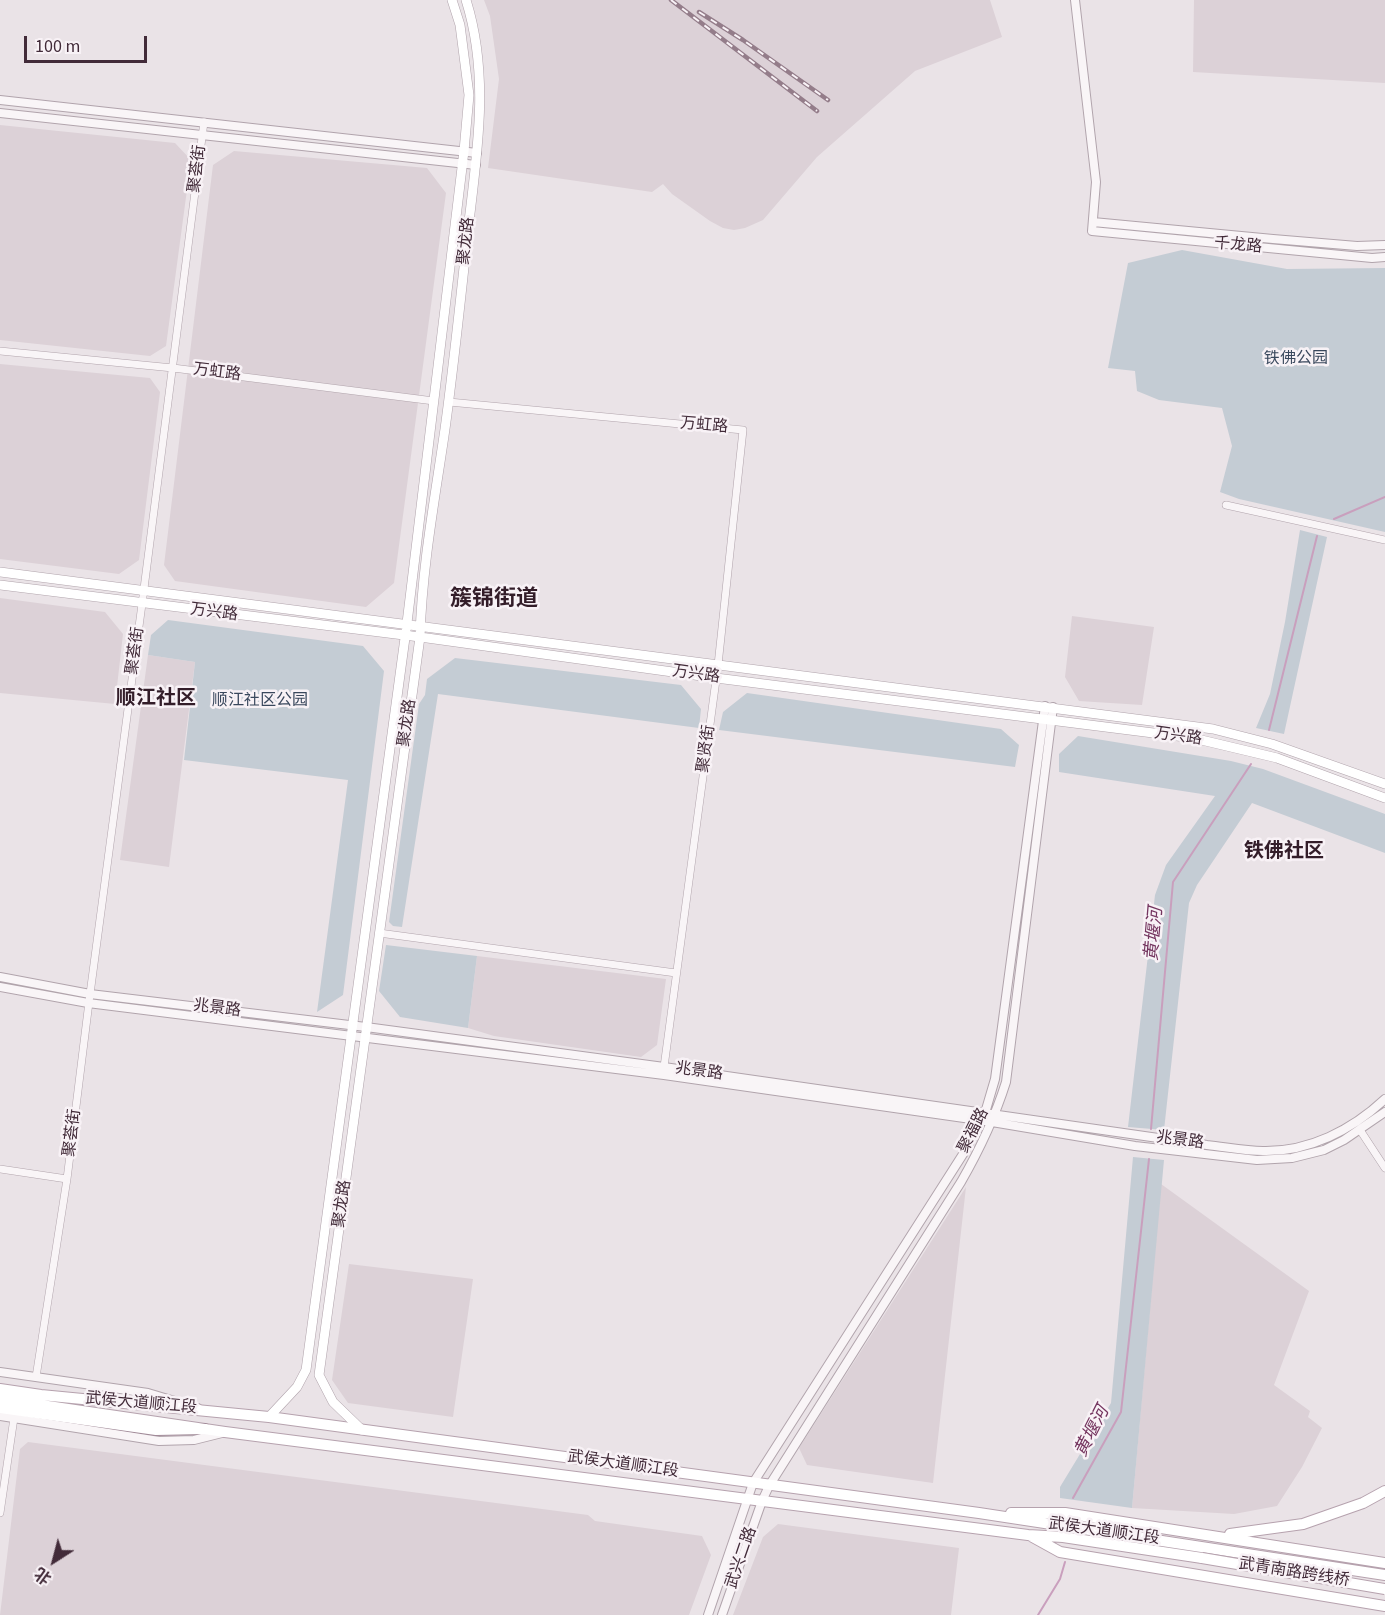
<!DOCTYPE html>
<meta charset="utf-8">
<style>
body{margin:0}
#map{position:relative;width:1385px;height:1615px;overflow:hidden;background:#eae3e7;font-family:"Source Sans 3","Noto Sans SC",sans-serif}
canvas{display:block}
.north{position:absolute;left:24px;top:1531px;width:60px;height:60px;-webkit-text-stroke:4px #f8f2f6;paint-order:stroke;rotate:216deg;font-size:16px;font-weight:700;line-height:24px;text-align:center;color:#422b39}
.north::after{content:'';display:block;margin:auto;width:21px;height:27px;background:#422b39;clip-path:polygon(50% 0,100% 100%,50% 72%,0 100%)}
.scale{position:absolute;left:24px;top:36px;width:123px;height:27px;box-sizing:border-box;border:3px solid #422b39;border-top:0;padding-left:8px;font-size:18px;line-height:21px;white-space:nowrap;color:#422b39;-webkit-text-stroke:4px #f8f2f6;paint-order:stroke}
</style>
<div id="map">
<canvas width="1385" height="1615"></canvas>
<div class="north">北</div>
<div class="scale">100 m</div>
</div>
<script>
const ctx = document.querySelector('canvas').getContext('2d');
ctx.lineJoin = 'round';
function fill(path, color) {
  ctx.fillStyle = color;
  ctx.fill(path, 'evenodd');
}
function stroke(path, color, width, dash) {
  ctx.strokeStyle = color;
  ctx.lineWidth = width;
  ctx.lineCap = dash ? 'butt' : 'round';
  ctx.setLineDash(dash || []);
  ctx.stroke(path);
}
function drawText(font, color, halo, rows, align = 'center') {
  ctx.font = font + ' "Source Sans 3","Noto Sans SC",sans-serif';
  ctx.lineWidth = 5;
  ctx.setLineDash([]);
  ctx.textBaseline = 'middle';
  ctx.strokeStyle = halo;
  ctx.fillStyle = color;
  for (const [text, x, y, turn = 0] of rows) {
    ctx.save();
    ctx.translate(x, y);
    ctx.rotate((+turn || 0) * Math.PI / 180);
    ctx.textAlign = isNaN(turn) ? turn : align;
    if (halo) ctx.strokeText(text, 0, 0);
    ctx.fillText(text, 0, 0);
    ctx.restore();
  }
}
const built = new Path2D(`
 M484 0H990L1002 37 915 71 817 157 763 220 745 228 734 230 723 228 710 221 672 194 663 184 652 192 488 168 499 79 490 16Z
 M1194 0H1385V83L1193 72Z
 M0 125 175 143 191 160 166 346 150 356 0 340Z
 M234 151 427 168 446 193 394 583 366 607 175 581 164 565 213 165Z
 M0 364 150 378 160 392 139 560 119 574 0 559Z
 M0 598 105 612 123 634 115 704 0 693Z
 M1072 616 1154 627 1142 705 1079 701 1065 677Z
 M148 655 195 662 169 867 120 860Z
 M477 956 666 979 657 1045 641 1057 494 1036 468 1028Z
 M1161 1184 1309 1291 1274 1385 1310 1411 1308 1417 1322 1428 1302 1467 1277 1506 1234 1514 1132 1508Z
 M966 1187 933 1483 807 1465 799 1448Z
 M349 1264 473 1279 453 1417 348 1403 332 1380Z
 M28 1442 588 1515 595 1521 702 1536 711 1555 689 1615H0L20 1449Z
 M778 1524 959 1548 951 1615H733L763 1537Z`);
const green = new Path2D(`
 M1182 250 1287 269 1385 268V532L1239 499 1220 492 1232 446 1222 408 1159 400 1137 391 1135 371 1108 368 1128 263Z
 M1300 530 1327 537 1284 734 1256 728 1270 694 1285 622Z
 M168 620 363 646 384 671 343 995 317 1012 348 780 184 760 195 662 148 655 151 635Z
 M455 658 681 685 701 709 699 728 438 694 402 927 393 926 389 922 419 704 425 695 427 679Z
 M747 693 1001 729 1019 745 1015 767 719 730 723 712Z
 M1078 736 1231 761 1263 769 1385 814V853L1252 803 1197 885 1189 903 1164 1130 1128 1127 1155 895 1166 865 1215 796 1059 772V754Z
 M386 945 477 956 468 1028 400 1017 379 991Z
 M1133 1157 1164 1160 1132 1508 1060 1498V1487L1111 1403Z`);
const stream = new Path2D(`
 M1334 519 1385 497
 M1269 730 1317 536
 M1151 1129 1173 882 1251 764
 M1073 1498 1121 1412 1149 1159
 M1038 1615 1060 1579 1065 1562`);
const minor = new Path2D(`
 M0 351 173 368 434 401
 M449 402 743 430 718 665 664 1067
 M1226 505 1385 540
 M379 933 676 973
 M1360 1130 1385 1168
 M0 1169 67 1179
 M36 1377 67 1179 90 994 142 604 204 122
 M0 1513 14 1418`);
const tertiary = new Path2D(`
 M1075 0 1096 182 1092 231 1372 258 1385 257
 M0 100 477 153
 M0 113 476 165
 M1093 222 1273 239 1357 246 1385 245
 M0 977 90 994 366 1027 664 1067 1207 1145C1226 1147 1245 1151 1263 1151 1309 1152 1352 1130 1385 1099
 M0 987 88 1003 664 1075 992 1122 1135 1146 1257 1160 1292 1158 1324 1150 1344 1140 1385 1112
 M0 1372 148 1393 198 1408
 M0 1416 159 1441 194 1440 222 1433
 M708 1615 753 1483 965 1151 985 1113 995 1079 1045 706
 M722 1615 762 1501 769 1486 961 1182C980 1149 995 1117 1006 1082L1053 707`);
const secondary = new Path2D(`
 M0 572 1213 729 1272 744 1385 784
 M0 585 420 637 716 678 1193 738 1277 758 1385 798
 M269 1417 297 1387 306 1370 407 623 464 151 469 95 460 25 452 0
 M362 1430 333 1402 319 1375 420 637C422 567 435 498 445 429 454 363 461 296 468 230 477 153 490 76 466 0`);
const primary = new Path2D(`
 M0 1389 41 1395 269 1417 979 1513 1385 1575
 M0 1399 225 1432 1028 1535 1063 1537 1202 1558
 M1011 1513H1065L1385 1563
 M1230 1534 1303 1524 1363 1503 1385 1491
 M1031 1536 1060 1552 1385 1606`);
const trunk = new Path2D(`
 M0 1408 156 1430 205 1429`);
const rail = new Path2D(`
 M671 0 817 111
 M699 12 743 40 828 100`);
const primaryBridge = new Path2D(`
 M1202 1558 1385 1589`);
const streetNames = [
 ["聚荟街",198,169,-83],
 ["聚龙路",467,241,-84],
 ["千龙路",1238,246,5],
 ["万虹路",217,373,7],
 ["万虹路",704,426,5],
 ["万兴路",214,613,7],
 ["聚荟街",136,651,-82],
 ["万兴路",696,675,8],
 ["聚龙路",408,723,-82],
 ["万兴路",1178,737,8],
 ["聚贤街",707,749,-82],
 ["兆景路",217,1009,7],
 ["兆景路",699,1072,8],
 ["聚福路",974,1131,-63],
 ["聚荟街",73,1133,-83],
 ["兆景路",1180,1141,8],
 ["聚龙路",343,1204,-82],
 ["武侯大道顺江段",141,1404,5],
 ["武侯大道顺江段",623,1465,8],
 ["武侯大道顺江段",1104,1532,8],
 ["武兴二路",742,1558,-71],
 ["武青南路跨线桥",1294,1573,9]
];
const parkNames = [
 ["铁佛公园",1296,359],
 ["顺江社区公园",260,701]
];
const waterNames = [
 ["黄堰河",1155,934,-85],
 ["黄堰河",1093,1432,-63]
];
const quarterNames = [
 ["顺江社区",156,700],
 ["铁佛社区",1284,853]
];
const districtNames = [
 ["簇锦街道",494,600]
];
fill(built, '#dcd1d7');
fill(green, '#c4ccd4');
stroke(stream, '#c99fbd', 2);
stroke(minor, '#b1a4ac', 8);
stroke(tertiary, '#b1a4ac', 10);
stroke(secondary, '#b1a4ac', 10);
stroke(primary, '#b6a2ae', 12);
stroke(trunk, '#a18a98', 12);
stroke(minor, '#f9f5f7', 7);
stroke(tertiary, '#f9f5f7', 8);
stroke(secondary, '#fff', 9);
stroke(primary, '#fff', 10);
stroke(trunk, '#fff', 10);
stroke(rail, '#947d8a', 4.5);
stroke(rail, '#f8f2f6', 2, [7]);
stroke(primaryBridge, '#b6a2ae', 12, []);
stroke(primaryBridge, '#fff', 10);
drawText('16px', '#422b39', '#f8f2f6', streetNames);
drawText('16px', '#39485d', '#f8f2f6', parkNames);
drawText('italic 18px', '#753660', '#f8f2f6', waterNames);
drawText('bold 20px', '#331d29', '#f8f2f6', quarterNames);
drawText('bold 22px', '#331d29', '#f8f2f6', districtNames);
</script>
